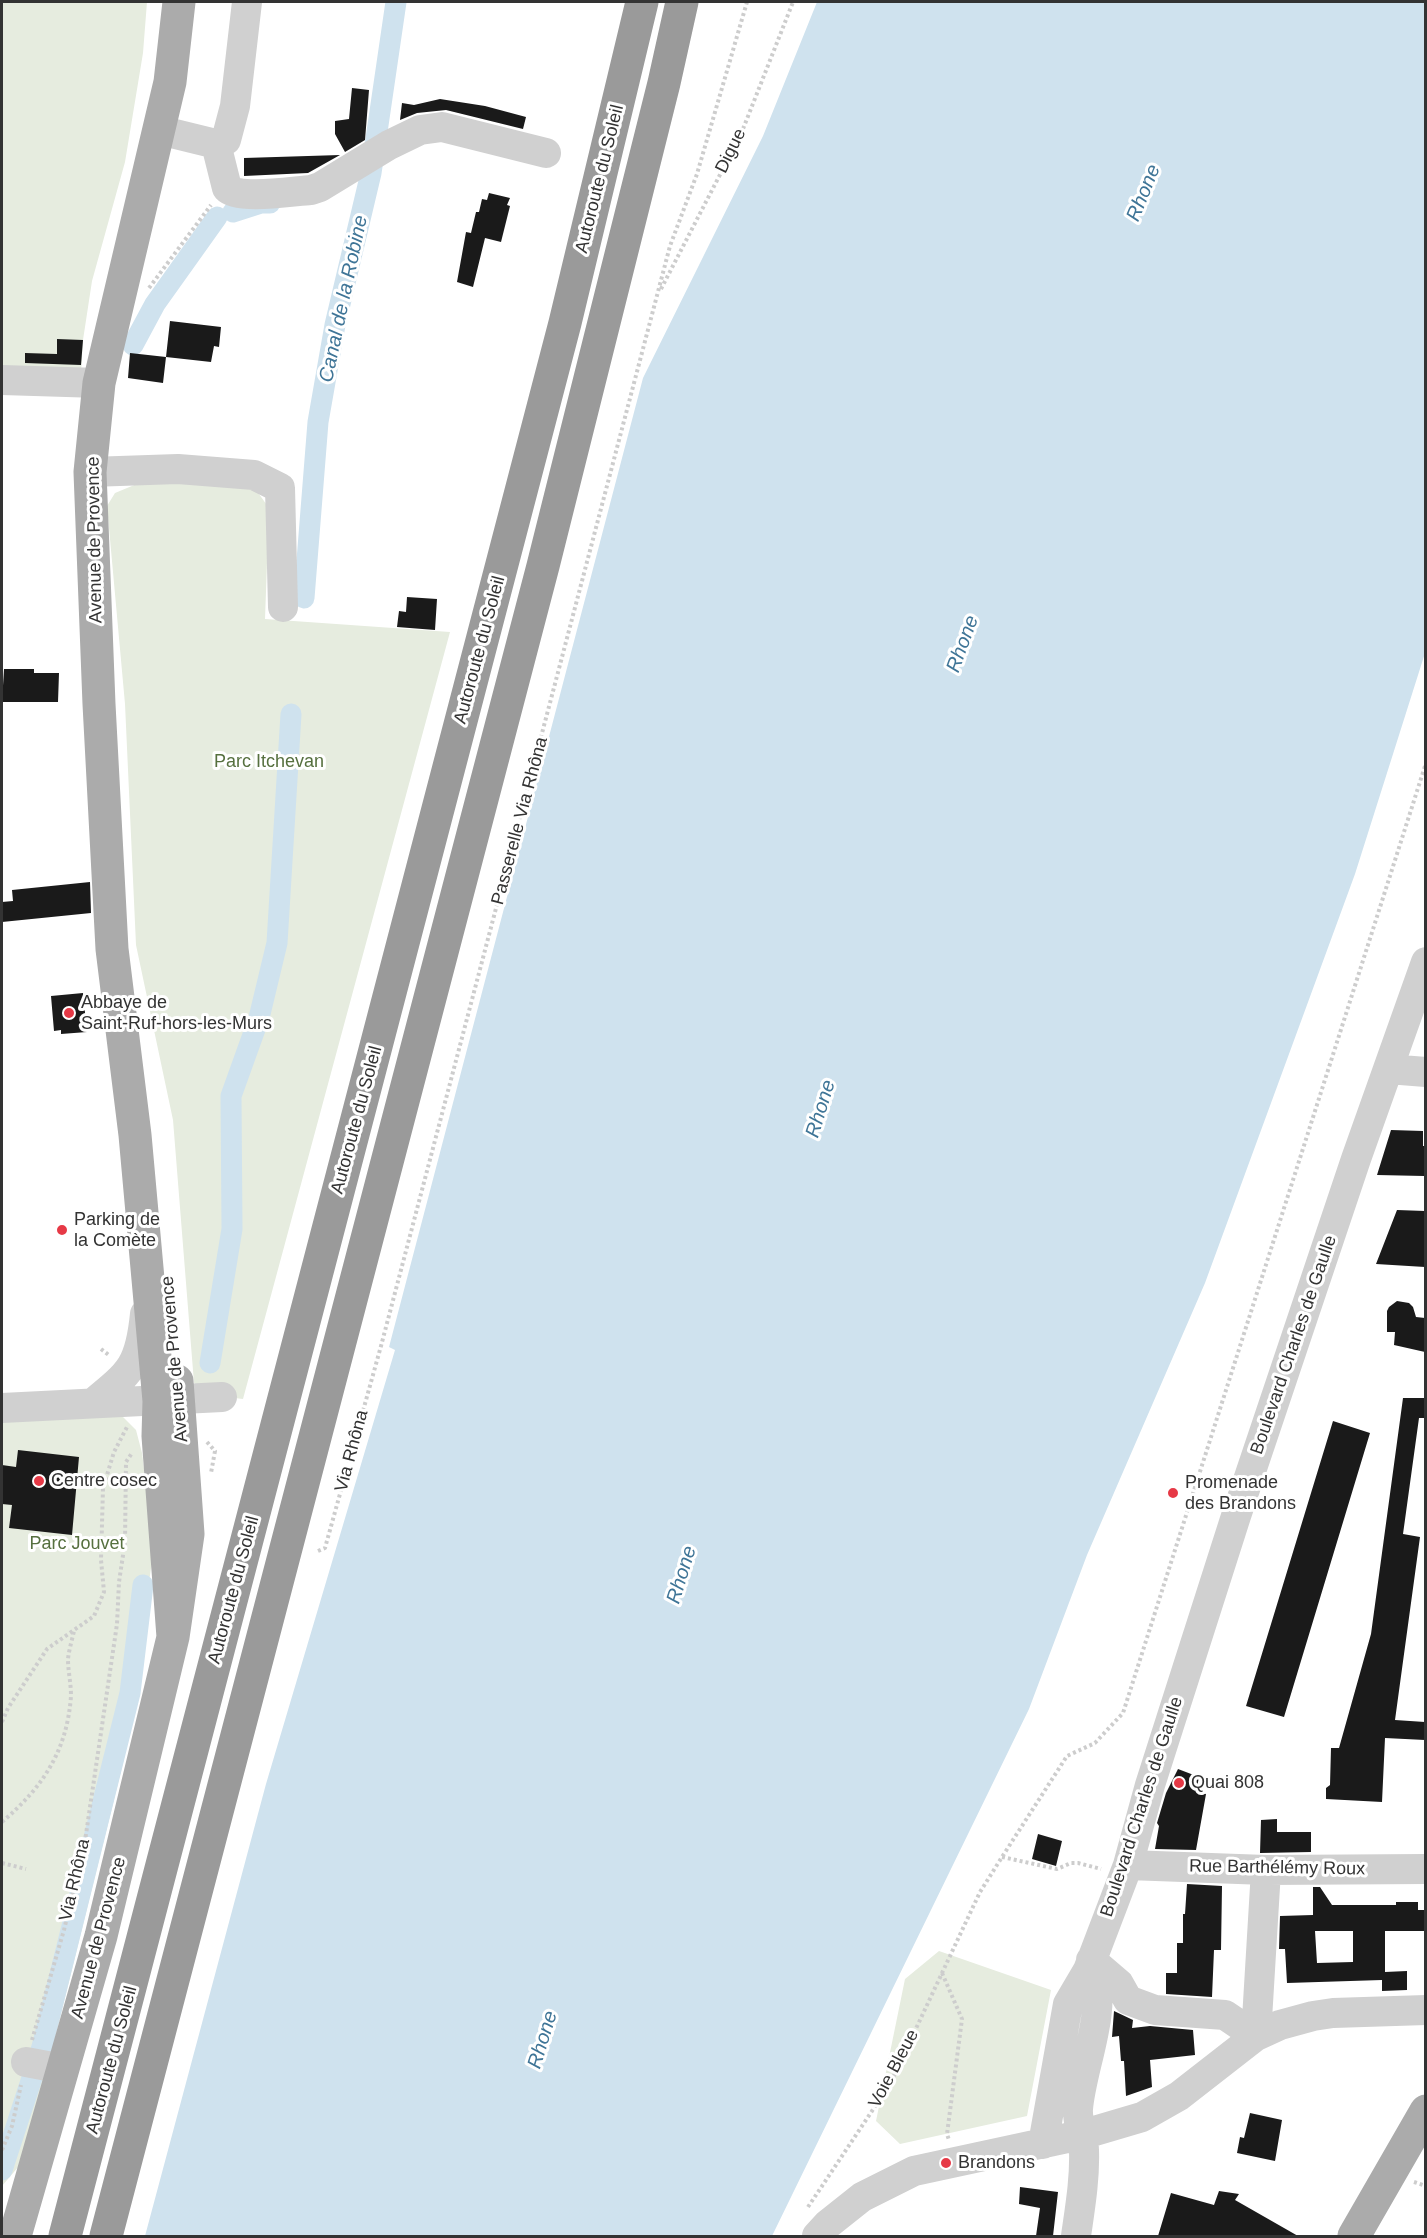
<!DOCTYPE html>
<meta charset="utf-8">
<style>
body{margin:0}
#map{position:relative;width:1427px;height:2238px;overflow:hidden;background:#fff;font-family:Arial,sans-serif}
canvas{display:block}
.frame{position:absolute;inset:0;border:3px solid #333;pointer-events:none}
</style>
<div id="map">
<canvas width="1427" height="2238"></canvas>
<div class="frame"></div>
</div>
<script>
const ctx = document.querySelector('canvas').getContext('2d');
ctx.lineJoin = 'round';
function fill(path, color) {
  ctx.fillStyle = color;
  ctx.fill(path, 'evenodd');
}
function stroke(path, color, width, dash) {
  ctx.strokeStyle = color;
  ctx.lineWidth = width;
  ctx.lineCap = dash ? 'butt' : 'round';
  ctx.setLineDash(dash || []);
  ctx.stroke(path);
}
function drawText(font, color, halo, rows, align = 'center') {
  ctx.font = font + ' Arial,sans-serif';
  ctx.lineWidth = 6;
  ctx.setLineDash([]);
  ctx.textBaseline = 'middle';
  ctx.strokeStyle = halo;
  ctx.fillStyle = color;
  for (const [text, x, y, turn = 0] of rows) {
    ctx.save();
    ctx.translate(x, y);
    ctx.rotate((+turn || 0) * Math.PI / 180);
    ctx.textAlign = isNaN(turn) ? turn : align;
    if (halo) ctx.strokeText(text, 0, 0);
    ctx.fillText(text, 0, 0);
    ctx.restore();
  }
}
const green = new Path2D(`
 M2 2H147L143 53 125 162 92 281 83 340 81 374 2 371Z
 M144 481 254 487 269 508 265 619 450 632 243 1399 218 1396 194 1383 173 1120 136 945 125 704 107 506 115 493Z
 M120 1414 136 1430 142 1453 154 1547 124 1759 25 2159 2 2186V1421Z
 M939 1951 1051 1990 1027 2116 900 2144 876 2121 905 1979Z`);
const water = new Path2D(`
 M817 2H1425V653L1355 874 1205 1283 1087 1555 1029 1709 772 2236H145L266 1784 395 1350 389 1347 643 378 763 136Z`);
const canal = new Path2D(`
 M233 212 261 203H270
 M133 345 155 304 217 217
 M304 598 318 422 335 325 371 173 396 2
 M210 1363 232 1229 231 1096 259 1018 277 943 291 714
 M2 2170 42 2047 130 1693 143 1585`);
const building = new Path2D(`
 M352 88 369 90 365 140 345 152 335 134V121L349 119Z
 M440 99 485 106 526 117 523 129 446 110 417 113 400 120 402 103 414 105Z
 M340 155 308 173 244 176V158Z
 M489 193 510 198 507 205 510 206 501 242 485 238 473 287 457 282 466 232 471 233 476 212H479L482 199 487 200Z
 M170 321 221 327 219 347 214 346 211 362 166 357 163 383 128 378 130 353 166 357Z
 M57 339 83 340 81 365 25 363V353L57 354Z
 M407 597 437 599 435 630 397 627 399 611 406 612Z
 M4 669H34V673H59L58 702H2Z
 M90 882 91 913 2 922V902L13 901 12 890Z
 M83 993 87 1032 61 1034V1030L54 1031 51 996Z
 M1391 1130 1423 1131V1146H1425L1424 1176 1377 1175Z
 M1397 1210 1425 1211V1267L1376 1264Z
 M1397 1301 1409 1303 1413 1307 1416 1317 1425 1318V1352L1394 1345 1395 1332H1387V1311L1389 1307Z
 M1403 1398H1425V1418H1419L1403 1534 1420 1537 1395 1720 1425 1722V1740L1385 1738 1382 1802 1326 1799V1788L1330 1785 1331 1748H1339L1371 1634Z
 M1333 1421 1370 1433 1284 1717 1246 1706Z
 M18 1450 79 1457 72 1535 9 1528 12 1505 2 1504V1465L16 1467Z
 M1178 1769 1199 1777 1196 1792 1206 1794 1196 1850 1155 1849 1159 1826 1157 1823 1166 1793Z
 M1277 1819V1832H1311V1852L1260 1853 1261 1820Z
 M1038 1834 1062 1841 1056 1866 1032 1859Z
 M1187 1884 1222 1886 1221 1950H1214L1212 1997 1166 1994V1973H1177V1943H1183V1914H1185Z
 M1313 1887H1320L1332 1905H1396V1902H1418V1910H1425V1931H1385V1972L1407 1971V1990L1382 1991V1980L1287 1983 1285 1949H1279L1280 1916 1313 1915ZM1315 1931H1353V1962L1317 1963Z
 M1114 2011 1133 2020 1132 2028 1150 2026 1193 2030 1195 2055 1150 2060 1152 2087 1126 2096 1124 2061H1121L1119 2036 1112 2037Z
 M1250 2113 1282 2120 1275 2161 1237 2153 1240 2137 1244 2138Z
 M1020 2187 1058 2192 1053 2236H1036L1040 2208 1019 2204Z
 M1219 2191 1239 2194 1235 2200 1298 2236H1158L1171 2193 1214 2205Z`);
const path = new Path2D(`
 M149 288 211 205
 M661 289 741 134 793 2
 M101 1349 110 1356
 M207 1442 215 1451 211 1473
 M318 1551 325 1548 381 1346 670 246 697 174 747 2
 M2 1722 8 1708 47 1649 94 1616 104 1592 101 1560 103 1488 114 1452 128 1425
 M2 1822C43 1787 67 1751 71 1696 71 1683 68 1671 68 1659 69 1650 72 1640 74 1631
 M1002 1857 1057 1869 1071 1863H1078L1101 1869
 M2 1863 26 1869
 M942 1973 962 2019 947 2134 949 2140
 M32 2040 64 1930 85 1841 117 1624 119 1582 125 1542 126 1462 132 1453
 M2 2150 12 2126 21 2085
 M1414 2182 1426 2186
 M808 2207 890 2084 980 1892 1002 1857 1067 1756 1095 1743 1123 1713 1426 763`);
const minor = new Path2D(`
 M159 130 216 144 226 140 235 106 247 2
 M216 144 227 188C238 200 293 191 311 190L320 187 389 145 420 130 442 127 546 153
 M2 380 99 383
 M90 472 178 469 254 475 280 488 283 607
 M1388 1069 1426 1072
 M93 1403C131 1372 140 1365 145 1314
 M2 1408 222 1397
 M1128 1865 1266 1870 1426 1869
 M1091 1960 1119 1984 1128 2000 1155 2010 1225 2015 1256 2036
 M1256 2036 1266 1870
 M26 2062 63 2069
 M1043 2144 1068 2004 1088 1970 1128 1865 1150 1785 1236 1516 1356 1159 1426 962
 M817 2236 828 2224 862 2197 914 2171 1081 2135 1142 2117 1179 2096 1256 2036 1280 2025 1313 2016 1333 2013 1426 2010
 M1076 2236C1080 2208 1085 2179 1084 2150 1084 2136 1077 2123 1078 2109 1081 2069 1107 2012 1094 1973L1088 1970`);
const major = new Path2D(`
 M173 1637 158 1436 159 1401 135 1135 112 949 99 704 90 472 99 383 170 82 179 2
 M15 2236 101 1936 173 1637 188 1534 177 1381
 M1354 2236 1426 2111`);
const highway = new Path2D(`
 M65 2236 565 323 642 2
 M106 2236 543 566 664 83 682 2`);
const markers = [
 [69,1013,6,"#e63946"],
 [62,1230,6,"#e63946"],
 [39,1481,6,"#e63946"],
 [1173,1493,6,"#e63946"],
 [1179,1783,6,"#e63946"],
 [946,2163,6,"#e63946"]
];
const streetNames = [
 ["Digue",731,151,-64],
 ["Autoroute du Soleil",600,179,-76],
 ["Avenue de Provence",95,540,-91],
 ["Autoroute du Soleil",480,650,-75],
 ["Passerelle Via Rhôna",520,821,-75],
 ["Autoroute du Soleil",357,1120,-75],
 ["Boulevard Charles de Gaulle",1294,1345,-71],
 ["Avenue de Provence",175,1359,-95],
 ["Via Rhôna",352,1451,-75],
 ["Autoroute du Soleil",234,1590,-75],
 ["Boulevard Charles de Gaulle",1142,1807,-72],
 ["Rue Barthélémy Roux",1277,1868,1],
 ["Via Rhôna",75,1880,-77],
 ["Avenue de Provence",99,1938,-75],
 ["Autoroute du Soleil",112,2060,-75],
 ["Voie Bleue",894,2069,-62]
];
const parkNames = [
 ["Parc Itchevan",269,762],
 ["Parc Jouvet",77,1544]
];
const poiNames = [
 ["Abbaye de",81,1003],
 ["Saint-Ruf-hors-les-Murs",81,1024],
 ["Parking de",74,1220],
 ["la Comète",74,1241],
 ["Centre cosec",51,1481],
 ["Promenade",1185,1483],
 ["des Brandons",1185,1504],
 ["Quai 808",1191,1783],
 ["Brandons",958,2163]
];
const waterNames = [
 ["Rhone",1144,193,-68],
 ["Canal de la Robine",344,299,-78],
 ["Rhone",963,644,-70],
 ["Rhone",821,1109,-73],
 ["Rhone",682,1575,-73],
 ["Rhone",543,2040,-73]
];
fill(green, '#e6ecdf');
fill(water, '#cfe2ee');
stroke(canal, '#cfe2ee', 21);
fill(building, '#1a1a1a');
stroke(path, '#cdcdcd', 4, [3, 3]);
stroke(minor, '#d0d0d0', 30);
stroke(major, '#ababab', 33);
stroke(highway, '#9a9a9a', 33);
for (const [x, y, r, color] of markers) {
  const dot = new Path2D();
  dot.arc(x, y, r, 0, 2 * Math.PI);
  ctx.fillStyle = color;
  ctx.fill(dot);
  stroke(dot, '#fff', 2);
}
drawText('18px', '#333', '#fff', streetNames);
drawText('18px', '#56703f', '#fff', parkNames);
drawText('18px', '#333', '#fff', poiNames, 'left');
drawText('italic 20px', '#3f7597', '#fff', waterNames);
</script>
